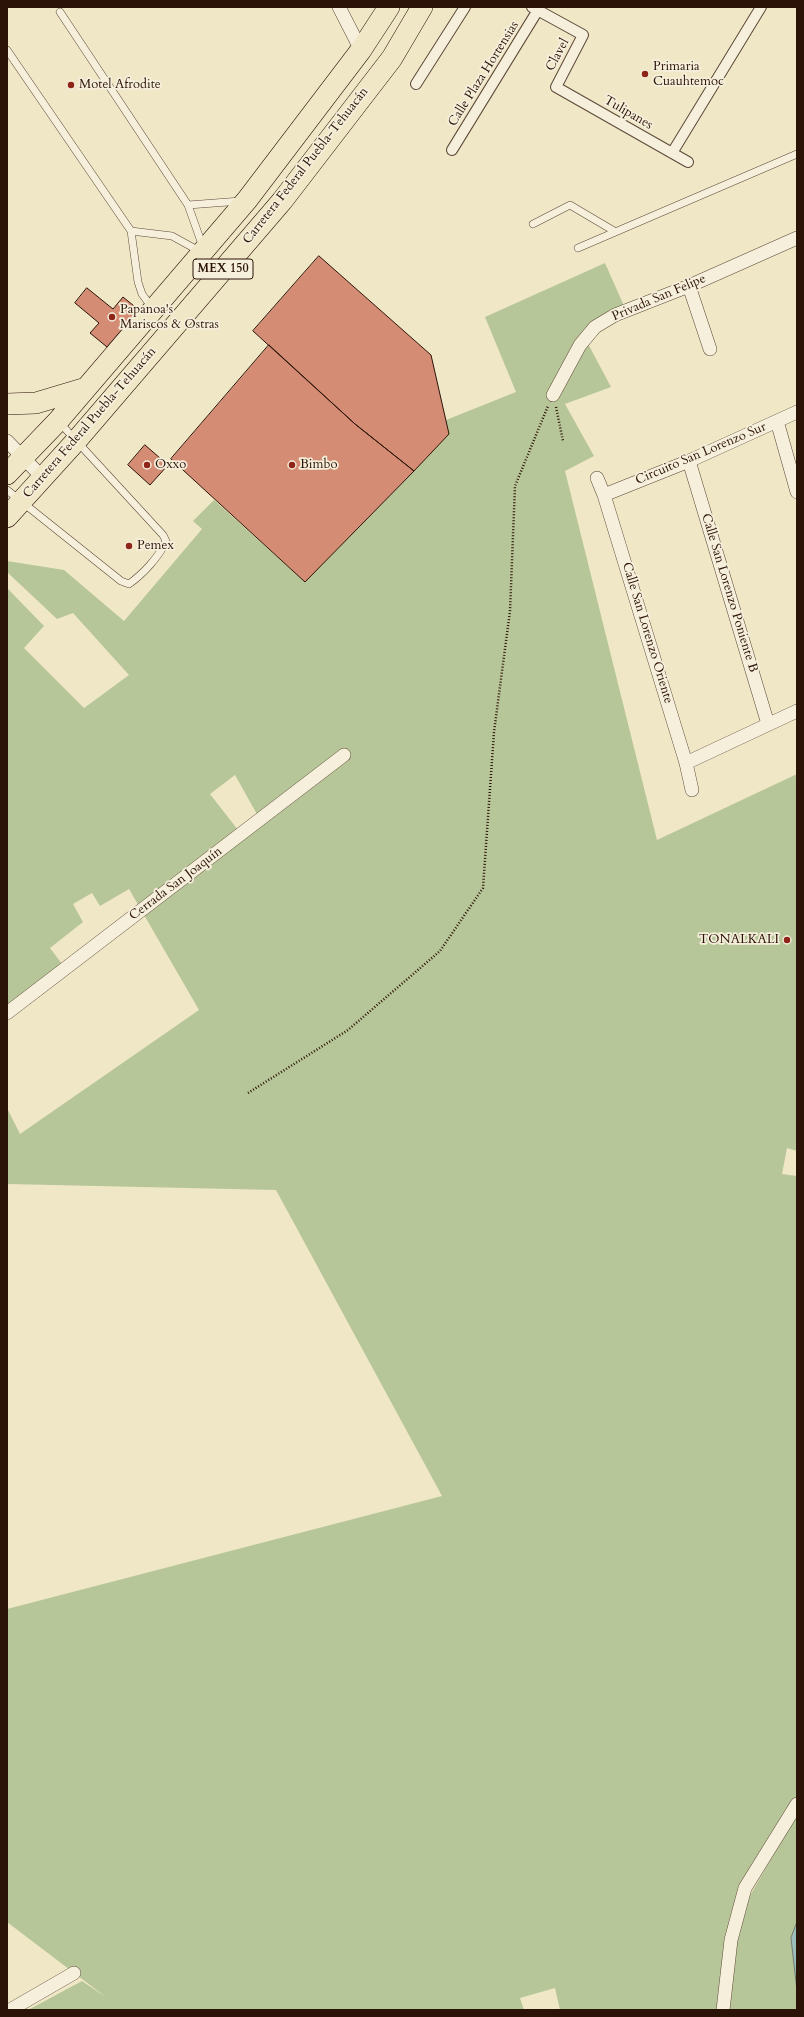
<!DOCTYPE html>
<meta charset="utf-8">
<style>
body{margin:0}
#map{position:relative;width:804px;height:2017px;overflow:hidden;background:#f0e7c7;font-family:Cardo,serif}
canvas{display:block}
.frame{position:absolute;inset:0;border:8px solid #2c1307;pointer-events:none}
</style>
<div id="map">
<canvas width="804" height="2017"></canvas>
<div class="frame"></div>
</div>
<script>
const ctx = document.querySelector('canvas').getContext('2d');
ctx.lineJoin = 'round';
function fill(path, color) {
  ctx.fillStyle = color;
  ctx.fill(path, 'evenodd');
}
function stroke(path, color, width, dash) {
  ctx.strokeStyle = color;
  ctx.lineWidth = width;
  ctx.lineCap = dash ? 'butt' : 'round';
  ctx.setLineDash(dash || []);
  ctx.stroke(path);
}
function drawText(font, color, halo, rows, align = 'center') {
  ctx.font = font + ' Cardo,serif';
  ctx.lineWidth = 3.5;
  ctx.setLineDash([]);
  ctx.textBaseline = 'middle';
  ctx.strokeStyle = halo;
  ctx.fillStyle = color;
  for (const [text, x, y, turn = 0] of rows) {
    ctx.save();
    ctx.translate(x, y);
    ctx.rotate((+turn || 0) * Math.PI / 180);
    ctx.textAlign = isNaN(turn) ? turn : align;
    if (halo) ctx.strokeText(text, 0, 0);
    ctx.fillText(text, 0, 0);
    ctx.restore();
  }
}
const green = new Path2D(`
 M605 263 628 315 586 340 611 387 565 404 594 456 565 471 657 840 797 774V1151L787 1148 782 1174 797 1176V1801L734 1919 719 2010H560L555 1988 520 1998 524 2010H28L82 1981 107 1998 7 1922V1609L442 1496 276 1190 7 1184V1108L20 1134 199 1010 129 889 100 906 92 893 73 904 83 922 50 948 68 972 7 1018V588L44 626 24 648 84 708 129 675 73 613 57 619 7 572V561L64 570 124 621 202 529 193 521 214 500 305 582 446 420 516 392 485 317ZM235 775 263 825 245 839 210 794Z
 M797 1814V1922L791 1938 797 1991V2010H726L737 1918Z`);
const water = new Path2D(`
 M797 1922V1991L791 1938Z`);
const building = new Path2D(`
 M319 256 431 355 449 434 414 471 355 424 253 331Z
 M87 288 113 309 123 297 139 310 107 347 90 333 99 323 75 303Z
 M269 345 355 424 414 471 305 582 171 459Z
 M145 445 168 465 150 485 128 465Z`);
const path = new Path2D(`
 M556 407 563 441
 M248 1093 348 1030 440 951 483 888 494 732 510 611 515 486 548 406`);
const service = new Path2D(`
 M60 12 188 205 203 247
 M7 50 131 231 138 282 142 294 153 309
 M188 205 241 201
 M533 224 570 205 614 231
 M131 231 172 236 201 252
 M578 248 797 154
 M7 490 121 581 129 584C143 574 159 557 166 541L163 535 59 422`);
const pedestrian = new Path2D(`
 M532 7 583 35 556 87 688 162
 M416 84 465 7
 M452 150 538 10
 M672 153 761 7`);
const minor = new Path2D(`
 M339 7 361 50
 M689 286 710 349
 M553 395 580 345 595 327 615 315 689 286 797 238
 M777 421 797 492
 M7 441 43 478
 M689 461 768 724
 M597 478 604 495 686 763 692 790
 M604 495 689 461 797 412
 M686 763 797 711
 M7 1013 344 755
 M10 2010 74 1973
 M723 2010 731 1940 745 1888 797 1804`);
const primary = new Path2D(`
 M7 404 36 403 86 388
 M7 474 58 421 247 200 361 50 389 7
 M7 517 76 441 282 201 392 58 422 7`);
const markers = [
 [645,74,4,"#8f2418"],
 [71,85,4,"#8f2418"],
 [112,317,4,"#8f2418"],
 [147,465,4,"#8f2418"],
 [292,465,4,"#8f2418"],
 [129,546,4,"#8f2418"],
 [787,940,4,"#8f2418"]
];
const shields = [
 [223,269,60]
];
const shieldNames = [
 ["MEX 150",223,269]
];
const streetNames = [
 ["Clavel",558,55,-62],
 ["Calle Plaza Hortensias",484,74,-58],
 ["Tulipanes",628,113,30],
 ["Carretera Federal Puebla-Tehuacán",306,166,-52],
 ["Privada San Felipe",659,298,-23],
 ["Carretera Federal Puebla-Tehuacán",90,423,-49],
 ["Circuito San Lorenzo Sur",701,454,-23],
 ["Calle San Lorenzo Poniente B",729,593,73],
 ["Calle San Lorenzo Oriente",647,633,73],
 ["Cerrada San Joaquín",176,884,-37]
];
const poiNames = [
 ["Primaria",653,67],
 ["Cuauhtemoc",653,82],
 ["Motel Afrodite",79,85],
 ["Papanoa's",120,310],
 ["Mariscos & Ostras",120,325],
 ["Oxxo",155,465],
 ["Bimbo",300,465],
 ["Pemex",137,546],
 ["TONALKALI",779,940,"right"]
];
fill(green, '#b7c698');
fill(water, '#9bbfba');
stroke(water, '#6f7a72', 1);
fill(building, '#d48c74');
stroke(building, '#2c1307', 1);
stroke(service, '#5d4837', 8);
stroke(pedestrian, '#5d4837', 12);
stroke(minor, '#5d4837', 14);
stroke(primary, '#2c1307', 22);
stroke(path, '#2c1307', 2.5, [1, 2]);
stroke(service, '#f5efdb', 7);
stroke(pedestrian, '#f5efdb', 10);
stroke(minor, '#f5efdb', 13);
stroke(primary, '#f0e7c7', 21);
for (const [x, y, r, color] of markers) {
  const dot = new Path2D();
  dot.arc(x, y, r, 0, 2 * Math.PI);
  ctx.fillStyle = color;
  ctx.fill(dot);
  stroke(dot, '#f5efdb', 1.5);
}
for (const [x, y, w] of shields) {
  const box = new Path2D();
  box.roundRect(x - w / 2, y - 10, w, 20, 3);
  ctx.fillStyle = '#f5efdb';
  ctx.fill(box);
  stroke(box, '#2c1307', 1);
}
drawText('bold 12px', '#2c1307', null, shieldNames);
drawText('13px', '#2c1307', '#f5efdb', streetNames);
drawText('13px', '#2c1307', '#f5efdb', poiNames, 'left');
</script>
